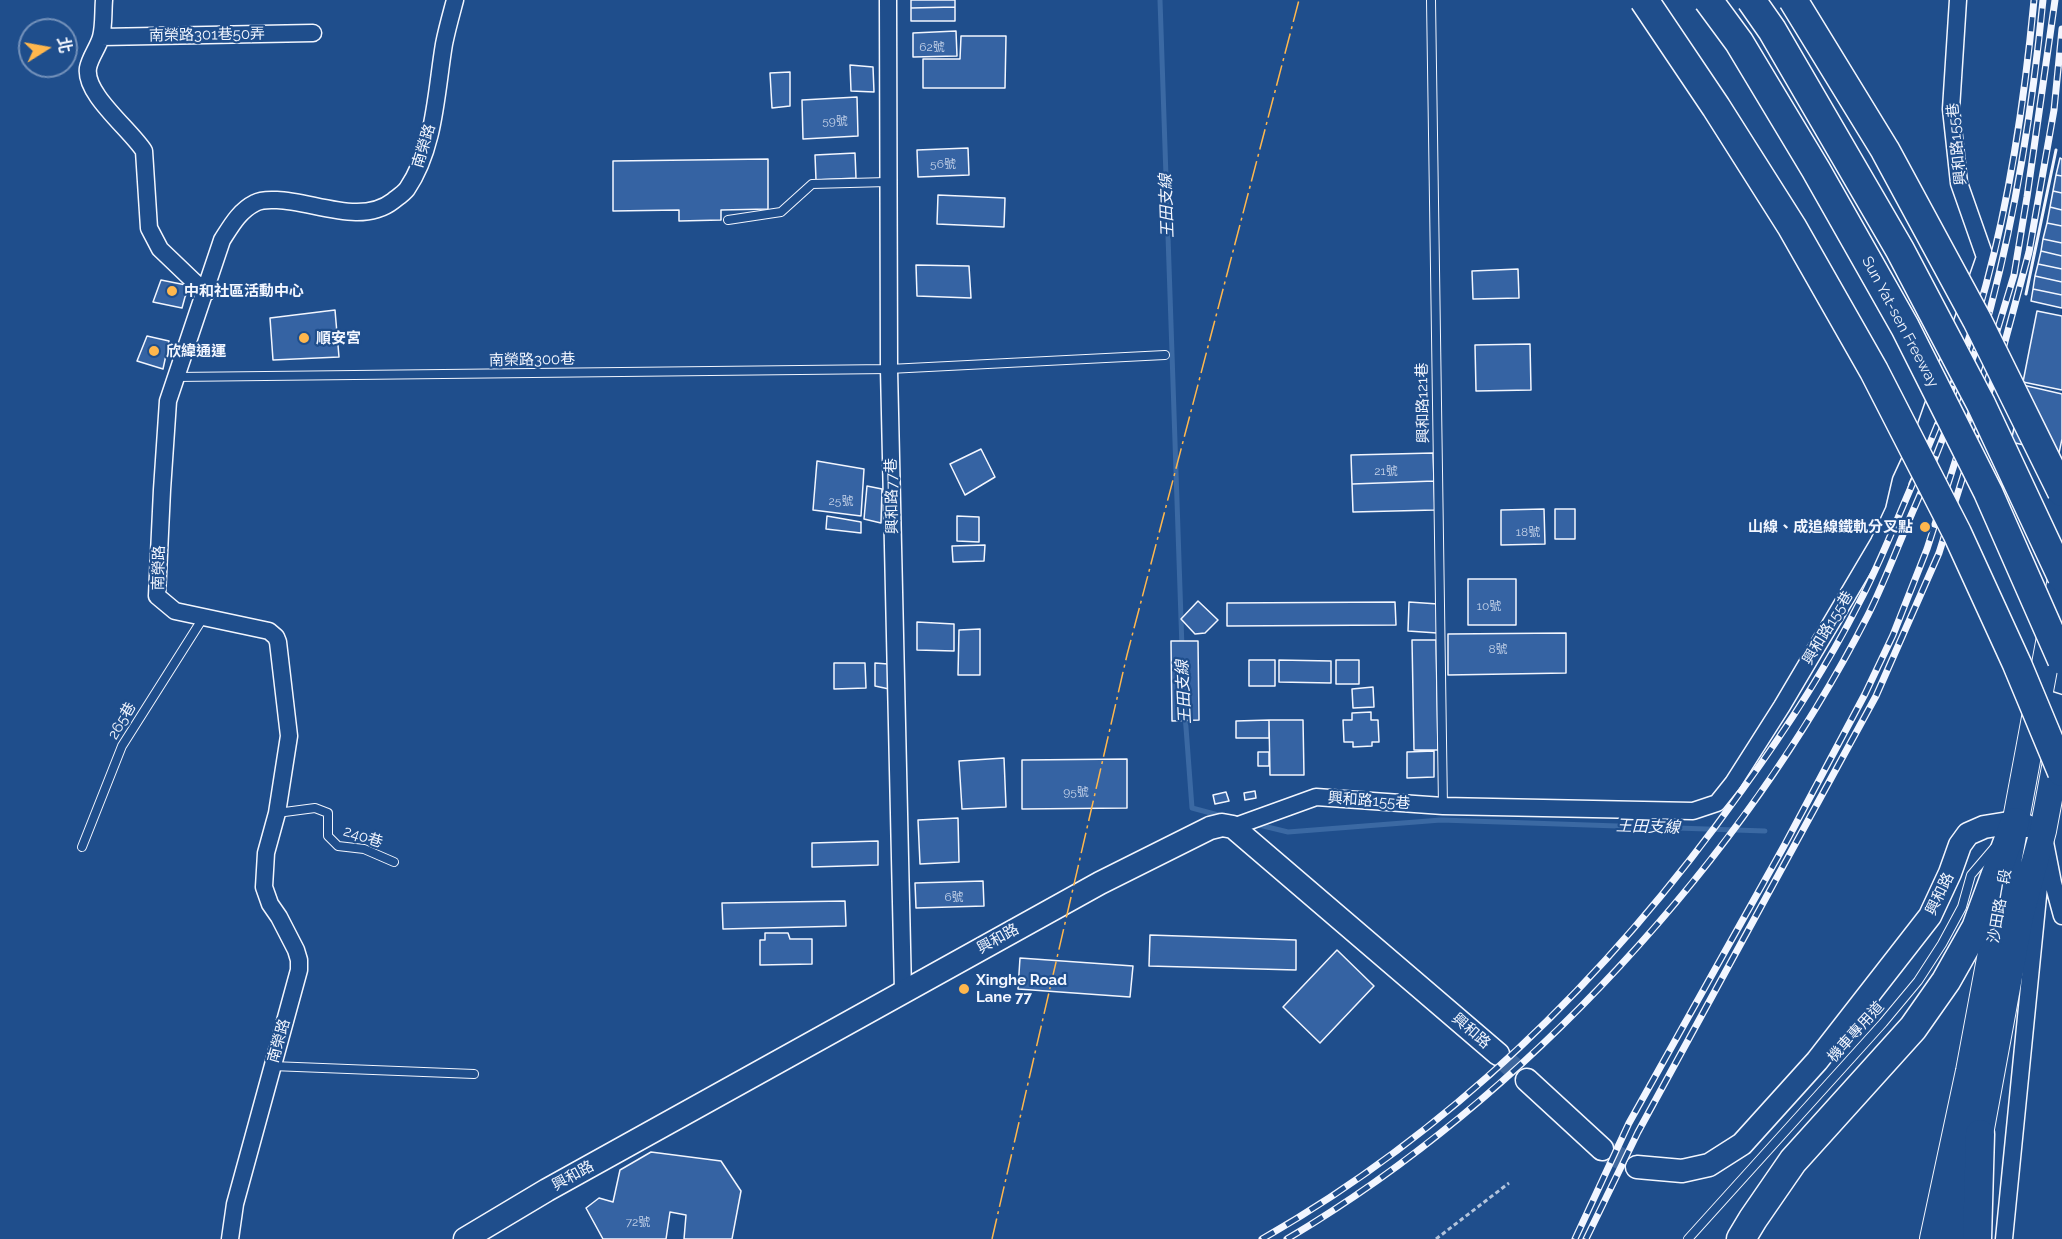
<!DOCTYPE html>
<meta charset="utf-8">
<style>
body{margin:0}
#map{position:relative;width:2062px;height:1239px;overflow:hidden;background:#1f4e8c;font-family:Raleway,"Noto Sans TC",sans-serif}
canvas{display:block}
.north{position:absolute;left:18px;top:18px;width:60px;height:60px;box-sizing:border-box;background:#1f4e8c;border:2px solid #7391ba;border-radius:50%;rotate:79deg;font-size:16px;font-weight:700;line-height:24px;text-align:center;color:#f2f6ff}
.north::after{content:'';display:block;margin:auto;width:21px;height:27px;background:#ffb74d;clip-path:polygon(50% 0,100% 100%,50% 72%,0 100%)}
</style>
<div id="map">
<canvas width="2062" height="1239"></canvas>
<div class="north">北</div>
</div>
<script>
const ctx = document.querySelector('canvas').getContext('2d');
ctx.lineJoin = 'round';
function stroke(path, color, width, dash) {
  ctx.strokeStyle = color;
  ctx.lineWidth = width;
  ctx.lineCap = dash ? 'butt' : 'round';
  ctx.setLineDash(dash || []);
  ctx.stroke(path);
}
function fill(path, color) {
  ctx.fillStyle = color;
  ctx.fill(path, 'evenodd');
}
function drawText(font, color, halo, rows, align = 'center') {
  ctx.font = font + ' Raleway,"Noto Sans TC",sans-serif';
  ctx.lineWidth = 4.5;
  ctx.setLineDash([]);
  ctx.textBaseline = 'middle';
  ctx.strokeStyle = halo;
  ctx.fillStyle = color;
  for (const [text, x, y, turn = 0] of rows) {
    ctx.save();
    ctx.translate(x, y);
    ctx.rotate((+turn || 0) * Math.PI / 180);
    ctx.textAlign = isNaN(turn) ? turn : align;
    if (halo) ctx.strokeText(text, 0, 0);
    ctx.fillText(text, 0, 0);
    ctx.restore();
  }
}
const stream = new Path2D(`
 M1160 0 1182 648
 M1185 714 1192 808 1222 816
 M1255 824 1288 832 1441 820 1765 831`);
const building = new Path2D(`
 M911 0H955V7L911 8Z
 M955 7V21H911V8Z
 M956 31 957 56 913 57V33Z
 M961 36H1006L1005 88H923V59H960Z
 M850 65 873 67 874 92 851 91Z
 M790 72V106L772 108 770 73Z
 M857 97 858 136 803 139 802 100Z
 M968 148 969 175 918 177 917 150Z
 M855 153 856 178 816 180 815 155Z
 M2060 158 2062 159V176L2056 175Z
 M768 159V209L721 210V220L679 221V210L613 211V161Z
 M2056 175 2062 176V193L2053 191Z
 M2053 191 2062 193V210L2050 207Z
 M938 195 1005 198 1004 227 937 224Z
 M2050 207 2062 210V226L2047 223Z
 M2047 223 2062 226V243L2043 239Z
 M2043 239 2062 243V256L2041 251Z
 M2041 251 2062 256V269L2038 264Z
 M2038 264 2062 269V282L2035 276Z
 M916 265 969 266 971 298 917 296Z
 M1518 269 1519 298 1473 299 1472 271Z
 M2035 276 2062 282V295L2033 289Z
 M161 280 191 286 185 297 182 308 153 302Z
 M2033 289 2062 295V308L2031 301Z
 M335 310 339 357 273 360 270 318Z
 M2037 311 2062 316V390L2023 382Z
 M147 336 169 341 163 369 137 361Z
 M1530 344 1531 390 1476 391 1475 345Z
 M2023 385 2062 394V439L2059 453 2011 442Z
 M981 449 995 477 965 495 950 464Z
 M1433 453 1434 481 1352 484 1351 455Z
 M817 461 864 469 861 516 813 510Z
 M1434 481 1435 510 1353 512 1352 484Z
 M867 486 882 489 881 523 864 519Z
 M1544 509 1545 544 1501 545V510Z
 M1555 509H1575V539H1555Z
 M827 516 861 522V533L826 529Z
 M957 516 979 517V542L957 541Z
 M985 545 984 561 953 562 952 546Z
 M1468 579H1516V625H1468Z
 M1198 601 1218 620 1205 633 1195 634 1181 619Z
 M1395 602 1396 625 1227 626V603Z
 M1409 602 1438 604 1437 633 1408 631Z
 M917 622 954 624V651L917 650Z
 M980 629V675H958L959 630Z
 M1566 633V673L1448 675V634Z
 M1412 640H1436L1438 750H1414Z
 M1171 641H1198L1199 720 1172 721Z
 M1249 660H1275V686H1249Z
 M1279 660 1331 661V683L1279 682Z
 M1336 660H1359V684H1336Z
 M834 663H865L866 688 834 689Z
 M875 663 888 664 889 689 875 686Z
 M1373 687 1374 707 1353 708 1352 689Z
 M1371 712V720H1378L1379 742H1372V746L1353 747V742H1344L1343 720H1352V713Z
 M1269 720V738H1236V721Z
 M1269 720H1303L1304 775H1270Z
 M1434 751V777L1407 778V752Z
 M1258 752H1269V766H1258Z
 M1004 758 1006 807 962 809 959 761Z
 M1127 759V808L1022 809V760Z
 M1255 791 1256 798 1245 800 1244 793Z
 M1226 792 1229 801 1215 804 1213 795Z
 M958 818 959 862 920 864 918 820Z
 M878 841V865L812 867V843Z
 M983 881 984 906 916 908 915 883Z
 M845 901 846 926 723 929 722 903Z
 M765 933H788L790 939H812V964L760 965V940H765Z
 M1150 935 1296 940V970L1149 966Z
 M1337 950 1374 986 1320 1043 1283 1007Z
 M1020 958 1133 966 1130 997 1018 989Z
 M651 1152 721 1161 741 1191 732 1239H684L686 1215 670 1212 666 1239H603L586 1208 599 1198 613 1202 620 1170Z`);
const secondaryTunnel = new Path2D(`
 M1498 1054 1527 1080
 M1602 1149 1637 1167`);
const path = new Path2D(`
 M1436 1239 1509 1183`);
const lane = new Path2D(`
 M1431 0 1443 806
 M728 220 781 212 812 184 887 182
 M176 377 889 369 1165 355
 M277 813 315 808 328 813V836L338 846 364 849 394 862
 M82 847 122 746 203 618
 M272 1066 474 1074
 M1688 1239 1883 1023 1918 981 1942 944 1962 907 1971 875 1994 848`);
const street = new Path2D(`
 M104 0C103 12 104 26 101 37 98 48 90 57 88 68 84 94 130 129 144 151L149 228 160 249 206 293
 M888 0 889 369 903 991
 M101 37 313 33
 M1233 827 1316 797 1443 806 1693 811 1717 803 1733 783 1782 706 1879 542 1894 510 1901 480 1926 426 1985 257 1959 183 1951 109 1958 0
 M2044 837 2053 883 2062 916
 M230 1239 235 1204 299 970V960L296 950 279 917 270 904 264 887 266 853 277 813 289 736 278 642 276 637 269 631 175 611 157 596 162 490 168 401 222 240C231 226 239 211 255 203 262 199 270 200 277 200 313 201 361 226 393 201 398 197 403 194 407 189 435 148 436 92 444 44 447 29 451 15 455 0
 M2004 1239 2040 876`);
const secondary = new Path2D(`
 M1527 1080 1602 1149
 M1637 1167 1682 1171 1709 1165 1742 1144 1817 1061 1930 916 1950 873 1960 845 1968 834 1984 827 2015 822 2027 826
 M465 1239 547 1190 1100 883 1210 828 1222 825 1233 827 1498 1054`);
const primary = new Path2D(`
 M1933 1239 1969 1071 2062 573
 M1957 1239 1980 1134 2020 917 2043 831 2062 730`);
const highway = new Path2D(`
 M2037 702 2062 710
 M1741 1239 1753 1219 1793 1161 1913 1028 1946 981 1976 928 2015 822
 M1977 1239 1980 1134`);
const rail = new Path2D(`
 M1262 1239C1455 1129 1614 970 1742 790 1785 731 1826 668 1859 603 1878 567 1893 529 1909 492 1938 425 1967 356 1986 285 2011 192 2025 96 2034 0
 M1287 1239C1525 1098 1742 861 1868 615 1886 579 1900 540 1916 504 1935 460 1952 415 1968 370 1976 349 1986 327 1991 306 2017 206 2033 103 2043 0
 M1575 1239 1629 1123 1784 846 1865 694 1893 635 1927 549 1994 341 2014 275 2027 197 2055 0
 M1586 1239 1638 1132 1876 696 1939 553 2003 349 2029 252 2054 110 2062 29`);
const highwayBridge = new Path2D(`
 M1644 0 1716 107 1792 227 1874 371 1957 533 2017 664 2062 772
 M1708 0 1739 42 1816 170 1905 327 1988 492 2062 660
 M1751 0 1772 30 1900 250 1981 404 2062 577
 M1793 0 1885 150 1977 320 2062 492`);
const wall = new Path2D(`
 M2026 294 2056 150`);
const power = new Path2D(`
 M992 1239 1127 655 1299 0`);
const markers = [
 [172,291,6,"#ffb74d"],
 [304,338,6,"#ffb74d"],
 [154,351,6,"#ffb74d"],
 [1925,527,6,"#ffb74d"],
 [964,989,6,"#ffb74d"]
];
const numberNames = [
 ["62號",932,47],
 ["59號",835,121],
 ["56號",943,164],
 ["21號",1386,471],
 ["25號",841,501],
 ["18號",1528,532],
 ["10號",1489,606],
 ["8號",1498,649],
 ["95號",1076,792],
 ["6號",954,897],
 ["72號",638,1222]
];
const streetNames = [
 ["南榮路301巷50弄",207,35,-1],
 ["興和路155巷",1957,144,-96],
 ["南榮路",424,146,-73],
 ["Sun Yat-sen Freeway",1900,322,62],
 ["南榮路300巷",532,360,-1],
 ["興和路121巷",1423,403,-91],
 ["興和路77巷",892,496,-91],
 ["南榮路",159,568,-89],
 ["興和路155巷",1828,628,-59],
 ["265巷",122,721,-60],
 ["興和路155巷",1369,801,4],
 ["240巷",363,837,18],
 ["興和路",1940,894,-64],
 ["沙田路一段",2000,906,-80],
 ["興和路",998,939,-29],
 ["興和路",1471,1031,41],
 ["機車專用道",1856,1032,-48],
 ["南榮路",279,1041,-74],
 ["興和路",573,1176,-29]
];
const poiNames = [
 ["中和社區活動中心",184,291],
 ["順安宮",316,338],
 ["欣緯通運",166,351],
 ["山線、成追線鐵軌分叉點",1913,527,"right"],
 ["Xinghe Road",976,980],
 ["Lane 77",976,997]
];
const waterNames = [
 ["王田支線",1167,206,-92],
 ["王田支線",1184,692,-93],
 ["王田支線",1648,827,2]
];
stroke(stream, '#3b69a3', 5);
fill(building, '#3563a3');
stroke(building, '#f2f6ff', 1.5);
stroke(secondaryTunnel, '#3f679d', 22, [22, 11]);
stroke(lane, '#f2f6ff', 10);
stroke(street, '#f2f6ff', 19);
stroke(secondary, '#f2f6ff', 25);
stroke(primary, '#f2f6ff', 28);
stroke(highway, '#f2f6ff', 31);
stroke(path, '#b3c4dc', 3, [4.5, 3]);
stroke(lane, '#1f4e8c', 8);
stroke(street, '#1f4e8c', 16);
stroke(secondary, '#1f4e8c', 22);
stroke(primary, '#1f4e8c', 26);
stroke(highway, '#1f4e8c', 28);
stroke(rail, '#f2f6ff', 7);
stroke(rail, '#1f4e8c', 4.5, [14]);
stroke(highwayBridge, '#f2f6ff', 31, []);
stroke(highwayBridge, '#1f4e8c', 28);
stroke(wall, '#f2f6ff', 3);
stroke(power, '#ffb74d', 1.5, [21, 4.5, 3, 4.5]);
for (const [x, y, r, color] of markers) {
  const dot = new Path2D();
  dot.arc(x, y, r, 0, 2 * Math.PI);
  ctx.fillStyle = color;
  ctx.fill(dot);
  stroke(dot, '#1f4e8c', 2);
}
drawText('12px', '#c3d1e8', null, numberNames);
drawText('15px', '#f2f6ff', '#1f4e8c', streetNames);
drawText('bold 15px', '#f2f6ff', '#1f4e8c', poiNames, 'left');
drawText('italic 16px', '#f2f6ff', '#1f4e8c', waterNames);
</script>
